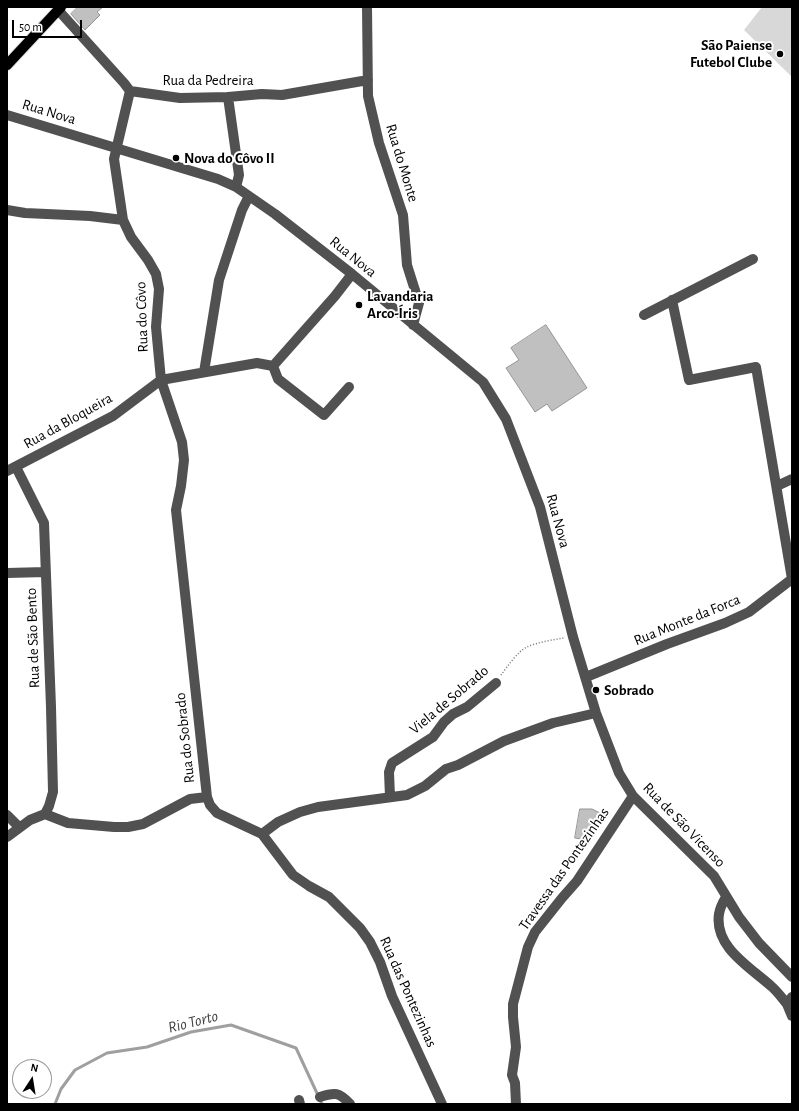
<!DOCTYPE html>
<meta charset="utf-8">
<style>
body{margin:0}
#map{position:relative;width:799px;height:1111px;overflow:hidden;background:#fff;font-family:"Alegreya Sans",sans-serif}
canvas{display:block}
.frame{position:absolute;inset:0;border:8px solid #000;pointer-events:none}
.north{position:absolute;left:12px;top:1059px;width:40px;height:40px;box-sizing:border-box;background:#fff;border:1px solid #999;border-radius:50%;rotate:12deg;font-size:11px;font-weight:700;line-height:16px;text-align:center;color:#000}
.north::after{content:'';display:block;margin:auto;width:14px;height:18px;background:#000;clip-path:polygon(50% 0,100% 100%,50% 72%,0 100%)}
.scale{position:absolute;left:12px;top:20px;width:70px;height:18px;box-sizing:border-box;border:2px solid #000;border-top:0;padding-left:5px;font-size:12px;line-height:14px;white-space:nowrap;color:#000;-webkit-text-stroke:3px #fff;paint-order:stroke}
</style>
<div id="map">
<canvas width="799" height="1111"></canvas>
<div class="frame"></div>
<div class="north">N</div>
<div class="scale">50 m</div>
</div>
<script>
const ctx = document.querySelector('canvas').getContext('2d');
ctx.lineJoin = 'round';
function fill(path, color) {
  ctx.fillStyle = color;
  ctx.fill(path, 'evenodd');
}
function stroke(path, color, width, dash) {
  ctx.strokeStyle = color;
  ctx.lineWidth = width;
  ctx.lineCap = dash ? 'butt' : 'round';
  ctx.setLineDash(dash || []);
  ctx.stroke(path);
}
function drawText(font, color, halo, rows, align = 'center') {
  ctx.font = font + ' "Alegreya Sans",sans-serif';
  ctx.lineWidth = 4;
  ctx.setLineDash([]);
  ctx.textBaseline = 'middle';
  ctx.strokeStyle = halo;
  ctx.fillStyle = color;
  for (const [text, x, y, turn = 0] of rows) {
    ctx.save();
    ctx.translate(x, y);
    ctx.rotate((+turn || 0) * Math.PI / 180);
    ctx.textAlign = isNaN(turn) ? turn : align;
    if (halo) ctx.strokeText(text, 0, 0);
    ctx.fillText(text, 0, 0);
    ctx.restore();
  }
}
const green = new Path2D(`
 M762 7H792V77L744 30Z`);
const stream = new Path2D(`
 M55 1104 61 1089 75 1070 107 1053 147 1047 191 1032 231 1025 296 1048 322 1104`);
const building = new Path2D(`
 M78 7H103L97 12 100 15 85 30 71 14Z
 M546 325 587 388 552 411 547 404 535 412 506 368 519 360 511 348Z
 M580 809H592L600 813 596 833 587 831 586 840 575 838Z`);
const path = new Path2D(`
 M501 675C507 667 518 651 527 647 538 642 552 640 564 638`);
const minor = new Path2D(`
 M367 7 368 96 379 143 403 215 407 265 419 303 413 325
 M59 11 124 83 130 91 180 98 228 97 262 94 282 95 368 80
 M228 97 239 175 236 187
 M7 115 218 179 236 187 275 214 352 274 483 382 506 419 540 507 573 637 596 713 619 773 633 796 714 876 739 917 759 943 792 977
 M7 210 25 213 90 216 123 220 131 237 148 260 156 274 159 289 156 327 161 380 182 442 184 460 181 486 176 510 207 797 210 805 217 813 262 834 293 875 309 886 329 897 360 928 370 942 380 962 392 996 442 1104
 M123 220 114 159 130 91
 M644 315 753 259
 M273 366 335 296 352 274
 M273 366 278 379 324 415 349 387
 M204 372 219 280 242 210 249 196
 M16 467 44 523 51 707 53 792 49 806 45 814
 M7 471 113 416 161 380 257 363 273 366
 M777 486 792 479
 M7 573 46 572
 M586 677 667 644 725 623 749 612 792 579 756 367 689 380 672 300
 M390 797 389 772 392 763 433 737 444 722 453 714 467 707 496 683
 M7 815 19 827
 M262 834 278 822 300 812 318 807 407 795 425 786 446 769 458 765 504 741 553 723 596 713
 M7 837 30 820 45 814 68 823 114 827H128L143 824 190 799 207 797
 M726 897C723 902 720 907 719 914 714 947 750 967 771 986 777 991 782 998 787 1004
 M792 997 787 1004 792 1016
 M320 1097C335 1092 339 1092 350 1104
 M299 1100 300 1104
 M516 1104 515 1083 512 1075 516 1047 513 1017V1004L528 947 535 932 562 898 577 881 633 796`);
const major = new Path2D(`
 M7 65 61 7`);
const markers = [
 [780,54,4,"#000"],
 [176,158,4,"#000"],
 [359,305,4,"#000"],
 [596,690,4,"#000"]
];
const poiNames = [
 ["São Paiense",772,45,"right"],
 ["Futebol Clube",772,62,"right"],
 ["Nova do Côvo II",184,158],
 ["Lavandaria",367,296],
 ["Arco-Íris",367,313],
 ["Sobrado",604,690]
];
const streetNames = [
 ["Rua da Pedreira",208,80],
 ["Rua Nova",49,112,17],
 ["Rua do Monte",402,163,73],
 ["Rua Nova",353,257,39],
 ["Rua do Côvo",142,317,-92],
 ["Rua da Bloqueira",68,421,-29],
 ["Rua Nova",558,521,75],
 ["Rua Monte da Forca",687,620,-22],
 ["Rua de São Bento",33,638,-92],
 ["Viela de Sobrado",449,700,-40],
 ["Rua do Sobrado",185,738,-96],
 ["Rua de São Vicenso",684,825,46],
 ["Travessa das Pontezinhas",564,869,-55],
 ["Rua das Pontezinhas",408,992,66]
];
const waterNames = [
 ["Rio Torto",193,1022,-14]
];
fill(green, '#d8d8d8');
stroke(stream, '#9f9f9f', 3);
fill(building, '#c0c0c0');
stroke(building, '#959595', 1);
stroke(major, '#dbdbdb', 12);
stroke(path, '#737373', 1.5, [1, 2]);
stroke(minor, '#515151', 10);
stroke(major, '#000', 10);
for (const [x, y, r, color] of markers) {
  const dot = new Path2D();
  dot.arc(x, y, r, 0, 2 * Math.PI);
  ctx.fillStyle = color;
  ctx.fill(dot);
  stroke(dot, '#fff', 1.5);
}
drawText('bold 15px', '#000', '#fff', poiNames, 'left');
drawText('15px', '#000', '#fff', streetNames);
drawText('italic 16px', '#404040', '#fff', waterNames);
</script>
